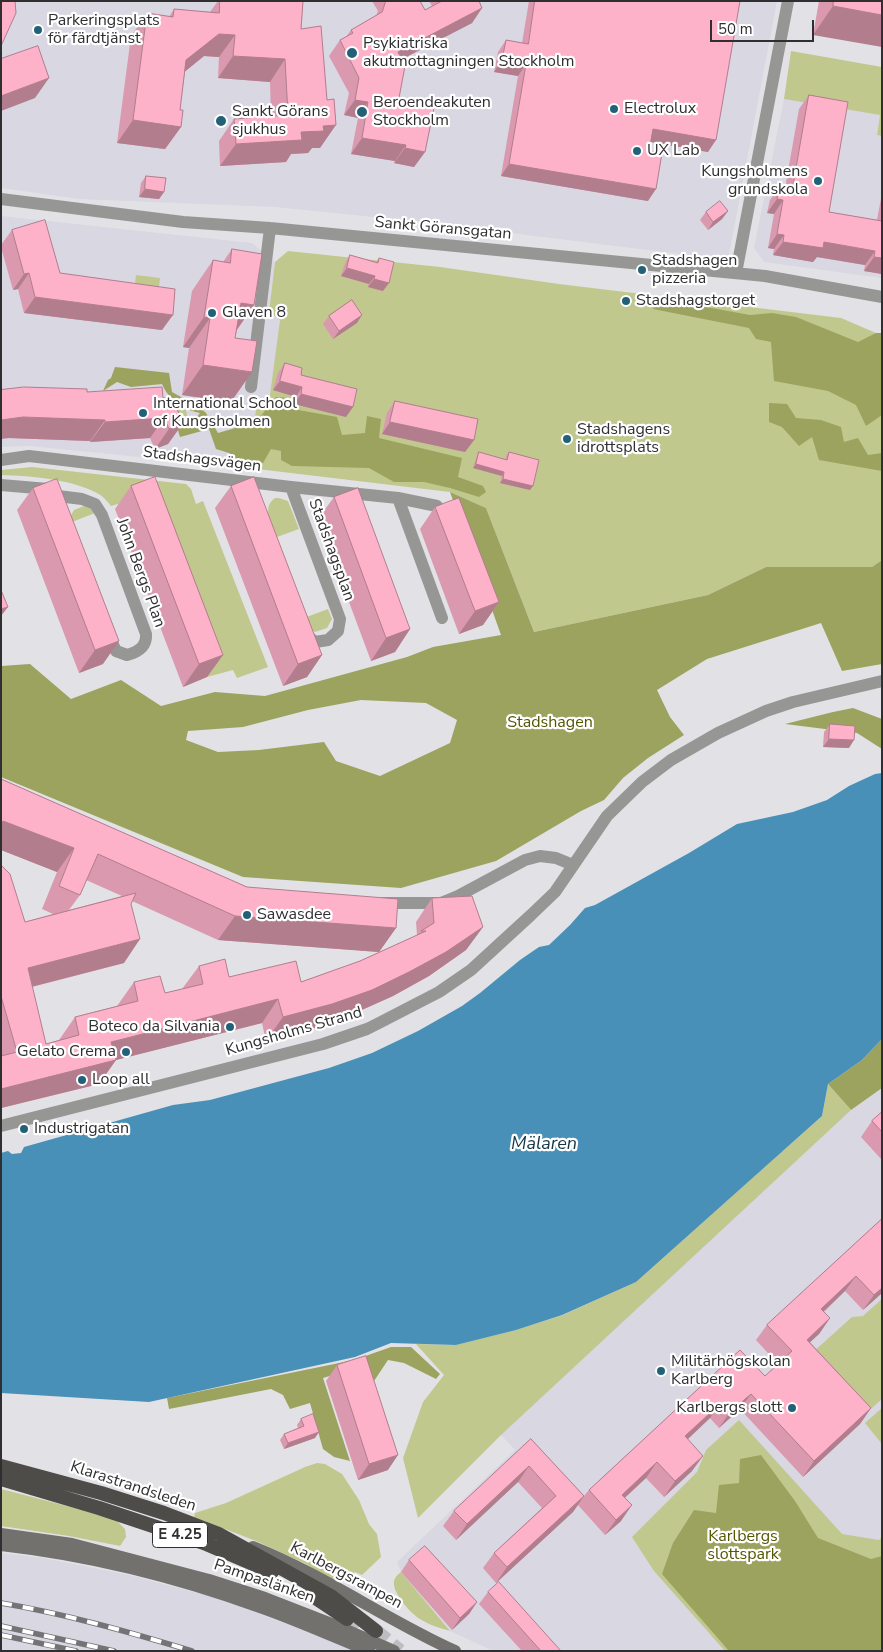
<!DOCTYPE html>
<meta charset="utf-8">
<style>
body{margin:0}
#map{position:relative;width:883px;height:1652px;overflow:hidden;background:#e2e2e6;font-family:"Nunito Sans",sans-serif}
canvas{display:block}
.frame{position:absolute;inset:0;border:2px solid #2f2f31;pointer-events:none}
.scale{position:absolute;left:710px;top:20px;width:104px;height:22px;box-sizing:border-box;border:2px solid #2f2f31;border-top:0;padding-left:6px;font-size:15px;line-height:18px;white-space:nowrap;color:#2f2f31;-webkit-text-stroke:4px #fff;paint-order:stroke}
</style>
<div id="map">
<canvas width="883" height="1652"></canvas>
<div class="frame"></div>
<div class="scale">50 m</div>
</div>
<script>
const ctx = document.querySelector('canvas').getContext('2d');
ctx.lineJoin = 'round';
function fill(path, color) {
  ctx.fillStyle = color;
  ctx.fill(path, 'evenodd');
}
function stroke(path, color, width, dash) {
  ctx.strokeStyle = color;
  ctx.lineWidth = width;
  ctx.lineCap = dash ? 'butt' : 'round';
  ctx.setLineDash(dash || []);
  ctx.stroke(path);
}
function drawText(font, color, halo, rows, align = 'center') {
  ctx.font = font + ' "Nunito Sans",sans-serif';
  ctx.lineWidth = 4.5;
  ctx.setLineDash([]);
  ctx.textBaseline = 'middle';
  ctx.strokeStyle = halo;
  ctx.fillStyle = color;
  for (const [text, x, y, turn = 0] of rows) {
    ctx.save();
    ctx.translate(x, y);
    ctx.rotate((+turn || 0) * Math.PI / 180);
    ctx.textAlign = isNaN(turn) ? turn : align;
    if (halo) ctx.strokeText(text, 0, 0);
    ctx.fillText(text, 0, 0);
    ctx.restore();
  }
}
const built = new Path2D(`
 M1 1H777L728 260 422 222 275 207 79 199 1 188Z
 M784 99 880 115 877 135 882 136V278L764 262 754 248Z
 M1 216 252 243 275 262 269 312 280 320 275 359 269 402 256 409 249 468 29 446 1 447Z
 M882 1088V1651H493L450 1631 401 1572 397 1562 515 1450 416 1344 456 1345 851 1110Z
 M1 1553 43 1558 129 1575 220 1599 358 1651H1Z`);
const green = new Path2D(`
 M791 51 882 67V136L877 135 880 115 784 99Z
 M288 251 440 267 559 284 841 318 876 333 882 356V560L872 567H766L708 595 534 632 486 508 450 492 249 468 256 409 269 402 280 320 269 312 275 262Z
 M136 275 160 278 158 295 134 292Z
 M185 406 188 419 173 426 168 415Z
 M32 467 186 484 191 489 196 504 203 501 268 667 237 678 233 670 207 677 155 539 145 496 111 506C107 501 103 496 97 493 70 479 32 476 1 475V470Z
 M275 498H279L288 501 299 529 277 537C272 523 261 508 275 498Z
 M84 506 92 509 95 513 72 522 70 517 74 510Z
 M328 609 332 619 327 628 315 632 311 630 304 618Z
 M828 1084 851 1110 501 1435 418 1518 403 1458 423 1402 444 1375 416 1344 456 1345 516 1330 563 1315 636 1282 822 1116Z
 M882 1299V1399L864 1415 811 1354 852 1317 863 1316Z
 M882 1408V1444L865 1423Z
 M739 1420 842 1534 879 1540 882 1537V1651H725L654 1571 632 1537 697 1472 706 1450Z
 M317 1463 325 1464 342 1474 359 1500 369 1524 377 1534 381 1557 362 1575 355 1572 345 1579 333 1580 304 1563 256 1541 194 1517 195 1513 226 1503 305 1467Z
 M1 1489 98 1514 117 1521 125 1529 126 1537 120 1546 69 1536 1 1526Z
 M401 1572 450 1631C440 1628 429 1625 420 1619 411 1614 395 1595 394 1585 393 1579 397 1575 401 1572Z`);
const forest = new Path2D(`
 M657 298 750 315 772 313 796 317 858 342 876 333H882V415L866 426 856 405 828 391 774 381 771 342 756 339 749 328 653 309Z
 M115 367 169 373 172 392 199 407 206 413 218 433 256 422 276 397 288 398 293 409 337 417 342 435 365 433 367 416 381 419 379 438 462 458 458 477 483 486 486 492 479 497 450 488 424 482H394L369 468 292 466 281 460V451L271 449 263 463 238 460 229 453 216 449 209 429 180 437 177 427 193 422 200 413C184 410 168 399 162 384L131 387 117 382 103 391 108 380 111 378Z
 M769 403 787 404 796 418 821 420 841 427 844 442 858 438 868 455 882 453V471L819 460 812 437 799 446 782 427 769 422Z
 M450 492 486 508 534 632 708 595 766 567H872L882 560V664L842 671 821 623 707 659 657 690 670 717 684 735 648 758 623 778 604 800 581 811 496 861 401 888 243 877 1 777V666L30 664 71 699 121 680 161 706 215 692 265 696 407 657 433 647 501 635ZM361 700 426 703 457 720 450 743 380 776 336 761 324 742 259 750 218 752 186 740 188 731 243 727 308 710Z
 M853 708 882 719V749L857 733 785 724 833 712Z
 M882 1039V1088L851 1110 828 1084 862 1060Z
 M391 1347H411L440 1374 436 1379 404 1363 388 1360 374 1381 356 1368 323 1378 350 1461 334 1457 323 1449 310 1403 290 1409 283 1395 271 1389 169 1409 167 1398 354 1360Z
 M761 1455 795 1501 818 1538 871 1559 882 1556V1651H729L662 1574 673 1543 694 1510 716 1513 719 1485 739 1483 740 1459Z`);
const water = new Path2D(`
 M882 773V1039L862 1060 828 1084 822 1116 636 1282 562 1315 516 1330 456 1345 391 1343 355 1357 149 1402 1 1393V1153L8 1151 12 1154 21 1153 24 1147 173 1105 210 1100 288 1079 329 1068 372 1053 418 1031 462 1006 480 993 520 960 539 947 549 945 570 925 585 908 595 905 689 853 737 824 793 812 827 800 849 786 875 774Z`);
const trunkTunnel = new Path2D(`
 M347 1619 371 1640
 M376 1631 400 1651`);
const minor = new Path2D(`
 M1 199 183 222 270 228 765 276 882 297
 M736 273 788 1
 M251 387 270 228
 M1 460 29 456 291 487 398 498 442 618
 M1 485 48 489 58 496 82 499 95 504 102 515 146 634C147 647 138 652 127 655L116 651 108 634
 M291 487 340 619 338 631 328 640 315 642 305 634
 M398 498 437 506
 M381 903H441L458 896 525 860 540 856 556 858 573 865
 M1 1126 323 1044 367 1029 379 1023 439 992 471 970 531 915 555 892 607 816 642 782 671 760 718 733 766 711 793 702 882 681`);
const secondary = new Path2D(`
 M1 1534 72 1544 209 1580 265 1598 337 1626 394 1651
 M1 1545C89 1555 177 1577 260 1607 297 1620 333 1636 369 1651
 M253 1547C324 1575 386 1620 455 1651`);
const trunk = new Path2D(`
 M1 1466 101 1493 164 1513 219 1534 331 1596 376 1631
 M1 1479 99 1508 204 1543 272 1572
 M308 1593 347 1619`);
const rail = new Path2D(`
 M1 1603C66 1614 129 1632 192 1651
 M1 1626 114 1651
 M1 1635 76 1651`);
const wall = new Path2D(`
 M218 1H303L301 29 320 148H312L308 153 291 154 286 162 220 166 219 141 234 119 271 116 270 82 218 78 219 57 204 56 185 71 180 110 181 127 165 149 117 143 131 36 147 13 169 17 174 9 210 12Z
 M372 1H420L425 10 432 6 429 1H479L482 8 472 23 402 59 399 98 425 152 414 167 394 163 395 161 351 154 358 118 344 115 349 93 329 56 340 40 346 37 351 30 376 16 378 11Z
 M529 1H740L708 152 651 142 649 151 648 201 501 176 518 76 494 72 498 52 506 40 522 43Z
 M819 1H882L813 35Z
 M809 95 829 212 877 220 882 193V274L864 271 865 265 817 257 813 262 773 255 774 249 768 248 774 214 767 213 770 200 779 187 785 188 799 109Z
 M146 176 164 192 159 199 139 197 141 183Z
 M728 211 722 219 708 230 700 220 706 212Z
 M12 230 60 273 162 330 24 313 18 289 13 290 1 247V245Z
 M232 249 254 305 237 330 235 338 231 402 182 395 189 348 183 347 192 291 213 260 223 262Z
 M350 255 376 262 379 258 383 291 368 287 369 284 341 276 345 263Z
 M329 316 357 323 333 339 323 324Z
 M285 363 301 375 346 417 294 404 296 397 273 390 278 373Z
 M87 392 163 398 183 423 168 444 155 449 150 438 90 442V441L9 438Z
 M395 401 474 440 465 452 382 434 387 413Z
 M479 452 506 460V456L509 452 530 490 500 483 502 476 473 468 477 456Z
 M131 486 223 655 207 677 183 687 115 509Z
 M231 486 322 655 307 677 283 686 215 508Z
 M33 488 103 664 79 673 17 510Z
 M334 497 410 629 395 652 371 661 318 519Z
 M435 507 499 602 483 625 459 634 420 529Z
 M830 724 849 748 823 747 824 732Z
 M1 779 247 887 396 928 379 952 218 940 132 901 131 904 124 963 32 987 46 1044 59 1040 75 1017 117 1006 134 982 165 993 182 989 199 966 229 977 301 982 360 961 417 935 416 922 432 898 483 927 466 950 429 976 393 996 355 1013 315 1028 266 1041 262 1023 116 1060 99 1084 1 1108V865L25 922 53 914 42 909 57 872 1 850ZM86 880 122 896 69 910 80 895Z
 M882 1112V1160L861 1137 872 1121Z
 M882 1219V1293L863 1310 845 1291 824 1312 830 1318 819 1334 810 1342 871 1408 860 1424 803 1477 740 1409 719 1428 710 1418 688 1439 692 1471 664 1497 646 1478 625 1498 621 1521 605 1535 578 1505 573 1512 496 1583 483 1568 494 1553 542 1508 518 1482 456 1540 443 1526 454 1511 531 1439 584 1496 589 1490 740 1350 765 1376 778 1364 756 1340 767 1325Z
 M337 1365 388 1470 358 1480 326 1381Z
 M301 1419 315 1438 284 1449 280 1440 284 1434 298 1428 297 1425Z
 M409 1560 477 1602 469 1614 452 1630 401 1572Z
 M488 1592 561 1651H522L479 1604Z`);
const shadedWall = new Path2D(`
 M833 6 882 15V47L813 35Z
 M482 8 472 23 387 67 398 52Z
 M219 34 235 35 219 57 204 56 171 83 186 60Z
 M233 56 285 59 270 82 218 78Z
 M502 60 526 64 518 76 494 72Z
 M49 78 35 98 1 111V96Z
 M355 100 368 102 358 118 344 115Z
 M133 120 181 127 165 149 117 143Z
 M336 125 320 148H312L308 153 291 154 286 162 220 166 236 144 301 132 323 126Z
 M653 129 716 140 708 152 645 141Z
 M362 138 406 145 395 161 351 154Z
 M405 148 425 152 414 167 394 163Z
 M509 164 656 189 648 201 501 176Z
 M145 189 164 192 159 199 139 197Z
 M777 199 783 200 774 214 767 213Z
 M728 211 722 219 708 230 713 222Z
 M777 234 784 235 774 249 768 248Z
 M783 242H824L875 251 865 265 817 257 813 262 773 255Z
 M874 257 882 258V274L864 271Z
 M347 268 375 276 369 284 341 276Z
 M29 273 18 289 13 290 24 274Z
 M374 279 389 283 383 291 368 287Z
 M35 297 173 315 162 330 24 313Z
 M241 303 254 305 233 335Z
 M362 315 357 323 333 339 339 331Z
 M204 317 210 318 189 348 183 347Z
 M203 365 252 372 231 402 182 395Z
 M280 381 302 387 296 397 273 390Z
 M301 394 353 407 346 417 294 404Z
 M23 417 105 420 90 441 9 438 1 439V420Z
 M164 418 150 438 90 442 105 422Z
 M390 422 474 440 465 452 382 434Z
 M183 423 168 444 155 449 169 429Z
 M476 464 504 472 502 476 473 468Z
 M503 479 533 486 530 490 500 483Z
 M499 602 483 625 459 634 475 611Z
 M8 607 1 616V609Z
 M410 629 395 652 371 661 386 638Z
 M119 641 103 664 79 673 95 650Z
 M223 655 207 677 183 687 199 664Z
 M322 655 307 677 283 686 298 664Z
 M829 739 854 740 849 748 823 747Z
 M3 821 74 848 57 872 1 850V824Z
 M235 916 396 928 379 952 218 940Z
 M483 927 466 950 429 976 393 996 355 1013 315 1028 266 1041 283 1017Z
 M140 939 124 963 11 992 28 968Z
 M278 999 262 1023 116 1060 99 1084 1 1108V1089L111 1042Z
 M856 1276 845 1291 810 1324 821 1309Z
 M882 1288V1293L863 1310 874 1295Z
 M830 1318 819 1334 796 1355 807 1340Z
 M751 1394 740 1409 719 1428 730 1412Z
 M721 1403 710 1418 674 1452 685 1436Z
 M871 1408 860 1424 803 1477 814 1461Z
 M319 1432 315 1438 284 1449 288 1443Z
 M398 1455 388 1470 358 1480 369 1464Z
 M703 1456 692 1471 664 1497 675 1481Z
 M657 1462 646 1478 611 1510 622 1495Z
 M529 1466 518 1482 456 1540 467 1524Z
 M584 1496 573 1512 496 1583 507 1567Z
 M632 1505 621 1521 605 1535 616 1520Z
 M477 1602 469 1614 452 1630 460 1618Z`);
const building = new Path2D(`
 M1 1H15L16 13 1 46Z
 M220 1H303L301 29 321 26 327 100 334 99 336 125 323 126 324 131 301 132 302 140 236 144 234 119 288 115 285 59 233 56 235 35 219 34 186 60 180 110H183L181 127 133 120 147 13 173 17 174 9 219 13Z
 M386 1H420L425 10 442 1H479L482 8 398 52 405 66 399 98 435 103 425 152 405 148 406 145 362 138 368 102 355 100 359 78 340 40 353 33 351 30 382 12Z
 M535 1H740L716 140 653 129 649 151 662 153 656 189 509 164 526 64 502 60 506 40 528 44Z
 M834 1H882V15L833 6Z
 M38 46 49 78 1 96V59Z
 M809 95 848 102 829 212 882 221V258L874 257 875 251 824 242 823 248 783 242 784 235 777 234 783 200 777 199 779 187 792 189Z
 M146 176 166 178 164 192 145 189Z
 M720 201 728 211 713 222 706 212Z
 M45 220 60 273 175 289 173 315 35 297 29 273 24 274 12 230Z
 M232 249 262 254 254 305 241 303 235 338 257 341 252 372 203 365 210 318 204 317 213 260 230 263Z
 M350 255 378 263 379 258 394 262 389 283 374 279 375 276 347 268Z
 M352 300 362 315 339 331 329 316Z
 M285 363 302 368 301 375 357 389 353 407 301 394 302 387 280 381Z
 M24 387 87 389V392L162 387 163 398 172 397 183 423 169 429 164 418 105 422V420L23 417 1 420V390Z
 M395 401 478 419 474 440 390 422Z
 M479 452 507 460 509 452 539 460 533 486 503 479 504 472 476 464Z
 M155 477 223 655 199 664 131 486Z
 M254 477 322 655 298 664 231 486Z
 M57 479 119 641 95 650 33 488Z
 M358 488 410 629 386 638 334 497Z
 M459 498 499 602 475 611 435 507Z
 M1 590 8 607 1 609Z
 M830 724 855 726 854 740 829 739Z
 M1 779 247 887 398 899 396 928 235 916 98 854 80 895 59 886 74 848 3 821 1 827Z
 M1 865 10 874 25 922 136 893 131 904 140 939 28 968 46 1044 79 1035 75 1017 138 1001 134 982 160 976 165 993 203 984 199 966 225 959 229 977 296 961 301 982 360 961 426 931H421L434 923 432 898 472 896 483 927 446 952 409 972 372 990 332 1004 283 1017 278 999 127 1038 111 1042 116 1060 1 1089V1056L17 1052 1 996Z
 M882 1112V1132L872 1121Z
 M882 1219V1288L874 1295 856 1276 821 1309 830 1318 807 1340 871 1408 814 1461 751 1394 730 1412 721 1403 685 1436 703 1456 675 1481 657 1462 622 1495 632 1505 616 1520 589 1490 740 1350 765 1376 792 1351 767 1325Z
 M366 1356 398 1455 369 1464 337 1365Z
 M313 1414 319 1432 288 1443 284 1434 304 1426 301 1419Z
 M531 1439 584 1496 507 1567 494 1553 556 1496 529 1466 467 1524 454 1511Z
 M425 1546 477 1602 460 1618 409 1560Z
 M499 1582 561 1651H541L488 1592Z`);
const markers = [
 [38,30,5,"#226177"],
 [352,53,6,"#226177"],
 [614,109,5,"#226177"],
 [362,112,6,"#226177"],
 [221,121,6,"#226177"],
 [637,151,5,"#226177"],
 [818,181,5,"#226177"],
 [642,270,5,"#226177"],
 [626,301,5,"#226177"],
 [212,313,5,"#226177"],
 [143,413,5,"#226177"],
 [567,439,5,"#226177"],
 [247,915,5,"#226177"],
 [230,1027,5,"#226177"],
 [126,1052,5,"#226177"],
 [82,1080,5,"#226177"],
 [24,1129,5,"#226177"],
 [661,1371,5,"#226177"],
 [792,1408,5,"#226177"]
];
const shields = [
 [180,1535,55]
];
const shieldNames = [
 ["E 4.25",180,1535]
];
const poiNames = [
 ["Parkeringsplats",48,21],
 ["för färdtjänst",48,39],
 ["Psykiatriska",363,44],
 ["akutmottagningen Stockholm",363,62],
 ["Beroendeakuten",373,103],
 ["Stockholm",373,121],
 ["Electrolux",624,109],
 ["Sankt Görans",232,112],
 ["sjukhus",232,130],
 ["UX Lab",647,151],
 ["Kungsholmens",808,172,"right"],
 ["grundskola",808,190,"right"],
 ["Stadshagen",652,261],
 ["pizzeria",652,279],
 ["Stadshagstorget",636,301],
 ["Glaven 8",222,313],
 ["International School",153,404],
 ["of Kungsholmen",153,422],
 ["Stadshagens",577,430],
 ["idrottsplats",577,448],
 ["Sawasdee",257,915],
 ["Boteco da Silvania",220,1027,"right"],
 ["Gelato Crema",116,1052,"right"],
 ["Loop all",92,1080],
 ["Industrigatan",34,1129],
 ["Militärhögskolan",671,1362],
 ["Karlberg",671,1380],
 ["Karlbergs slott",782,1408,"right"]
];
const streetNames = [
 ["Sankt Göransgatan",443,229,5],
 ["Stadshagsvägen",202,460,7],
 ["Stadshagsplan",331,550,70],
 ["John Bergs Plan",140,573,70],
 ["Kungsholms Strand",294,1032,-16],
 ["Klarastrandsleden",133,1487,18],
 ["Karlbergsrampen",346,1576,28],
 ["Pampaslänken",264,1582,19]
];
const parkNames = [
 ["Stadshagen",550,723],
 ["Karlbergs",743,1537],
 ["slottspark",743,1555]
];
const waterNames = [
 ["Mälaren",544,1145]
];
fill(built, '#d8d7e2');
fill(green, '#c1c88e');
fill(forest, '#9ca35e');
fill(water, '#4890b7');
stroke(trunkTunnel, '#bebec2', 14, [14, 7]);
stroke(minor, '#969694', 12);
stroke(secondary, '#72716e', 12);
stroke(trunk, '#4e4c49', 14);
stroke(rail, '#747476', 5.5);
stroke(rail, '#fff', 4, [11]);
fill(wall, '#da99ae');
fill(shadedWall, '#b27d8d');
fill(building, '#feb2ca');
stroke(building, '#b27d8d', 1);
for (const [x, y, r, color] of markers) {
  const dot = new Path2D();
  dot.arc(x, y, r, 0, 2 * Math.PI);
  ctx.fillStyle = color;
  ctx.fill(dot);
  stroke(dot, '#fff', 2);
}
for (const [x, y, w] of shields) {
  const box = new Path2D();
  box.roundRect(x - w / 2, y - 12.5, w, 25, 4);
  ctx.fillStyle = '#fff';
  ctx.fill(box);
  stroke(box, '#2f2f31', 1);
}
drawText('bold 15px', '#2f2f31', null, shieldNames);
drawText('16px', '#2f2f31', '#fff', poiNames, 'left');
drawText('16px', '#2f2f31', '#fff', streetNames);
drawText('16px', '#515600', '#fff', parkNames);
drawText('italic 18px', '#143546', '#fff', waterNames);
</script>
